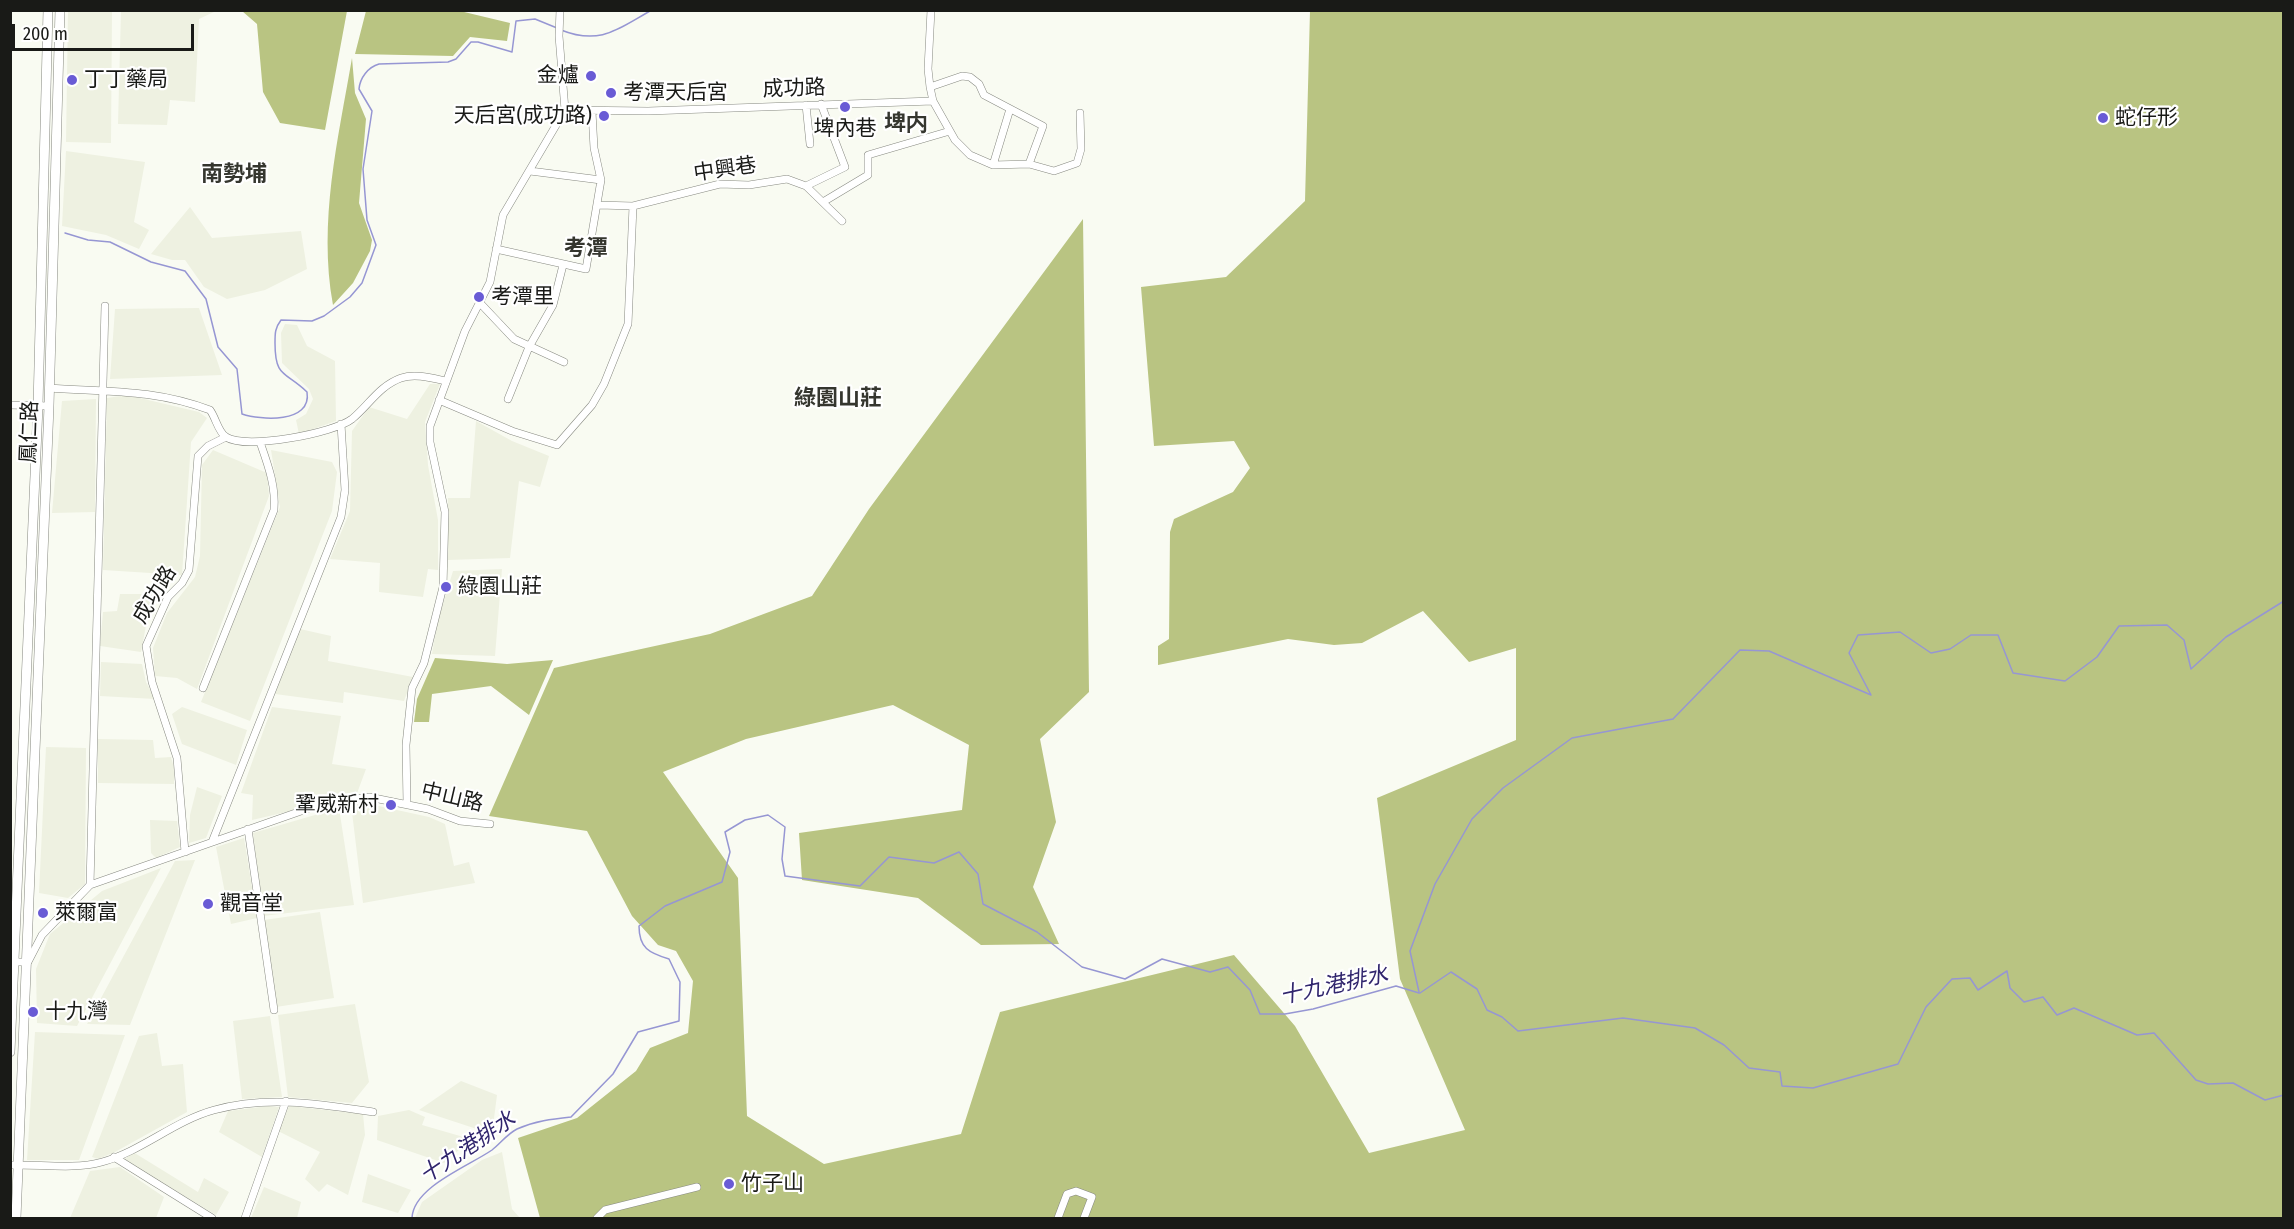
<!DOCTYPE html>
<meta charset="utf-8">
<style>
body{margin:0}
#map{position:relative;width:2294px;height:1229px;overflow:hidden;background:#f9fbf2;font-family:"Fira Sans Condensed",sans-serif}
canvas{display:block}
.frame{position:absolute;inset:0;border:12px solid #191a17;pointer-events:none}
.scale{position:absolute;left:12px;top:24px;width:182px;height:27px;box-sizing:border-box;border:3px solid #191a17;border-top:0;padding-left:8px;font-size:18px;line-height:21px;white-space:nowrap;color:#191a17;-webkit-text-stroke:4px #fff;paint-order:stroke}
</style>
<div id="map">
<canvas width="2294" height="1229"></canvas>
<div class="frame"></div>
<div class="scale">200 m</div>
</div>
<script>
const ctx = document.querySelector('canvas').getContext('2d');
ctx.lineJoin = 'round';
function fill(path, color) {
  ctx.fillStyle = color;
  ctx.fill(path, 'evenodd');
}
function stroke(path, color, width, dash) {
  ctx.strokeStyle = color;
  ctx.lineWidth = width;
  ctx.lineCap = dash ? 'butt' : 'round';
  ctx.setLineDash(dash || []);
  ctx.stroke(path);
}
function drawText(font, color, halo, rows, align = 'center') {
  ctx.font = font + ' "Fira Sans Condensed","Noto Sans TC",sans-serif';
  ctx.lineWidth = 4.5;
  ctx.setLineDash([]);
  ctx.textBaseline = 'middle';
  ctx.strokeStyle = halo;
  ctx.fillStyle = color;
  for (const [text, x, y, turn = 0] of rows) {
    ctx.save();
    ctx.translate(x, y);
    ctx.rotate((+turn || 0) * Math.PI / 180);
    ctx.textAlign = isNaN(turn) ? turn : align;
    if (halo) ctx.strokeText(text, 0, 0);
    ctx.fillText(text, 0, 0);
    ctx.restore();
  }
}
const built = new Path2D(`
 M68 11H112L111 143 66 142Z
 M121 11H216L199 19 195 102 170 100 167 125 118 124Z
 M66 151 145 162 134 222 149 230 139 249 106 235 62 226Z
 M190 207 212 238 301 231 307 269 265 290 227 299 204 287 185 260H172L151 254Z
 M199 308 222 375 110 379 115 309Z
 M285 324 297 325 307 346 335 361 336 421 299 434 296 420 306 414 313 399 309 389 282 363 281 333Z
 M430 384H440L425 422 428 465 438 520V570L428 569 423 597 379 592 380 563 330 559 350 511 352 431 369 407 407 419Z
 M127 395 199 412 207 418 191 442 182 575 103 570 107 398Z
 M96 399 95 512 52 513 62 401Z
 M476 421 512 441 549 456 540 487 519 481 510 558 448 560V498H470Z
 M213 450 267 473 269 496 197 689 177 678 155 676 153 648 167 613 195 577 200 556 202 465Z
 M271 450 332 462 337 472 332 511 250 721 201 702 280 507Z
 M502 569 495 656 432 654 437 624 453 571Z
 M120 594H152L141 652 100 646 103 612 117 611Z
 M300 629 331 636 328 661 413 677 404 701 344 692 343 703 275 694Z
 M101 662 142 664 146 682 155 699 100 696Z
 M182 707 247 730 236 765 182 744 172 714Z
 M272 707 341 716 332 764 366 769 356 796 252 820 253 795 241 793Z
 M98 739 153 740 155 758 171 757 174 768V784L98 783Z
 M46 747 86 748 85 884 68 898 39 893Z
 M197 787 222 796 206 838 189 843 190 815Z
 M351 804 374 805 429 817 445 824 454 866 469 862 475 883 363 903Z
 M339 808 354 905 263 916 253 833Z
 M150 820 177 821 180 847 156 858 151 853Z
 M244 838 257 918 231 924 216 847Z
 M195 860 130 1025 87 1024 175 861Z
 M161 868 77 1026 37 1023 36 969 50 934 102 891Z
 M320 912 334 998 276 1007 264 920Z
 M355 1004 369 1082 352 1103 288 1097 278 1015Z
 M270 1016 282 1097 242 1099 233 1021Z
 M35 1032 125 1035 79 1160H27Z
 M157 1033 162 1066 183 1064 187 1112 115 1152 98 1159 92 1157 139 1036Z
 M461 1081 497 1095 492 1134 419 1110Z
 M269 1106 279 1107 262 1157 219 1132 228 1111Z
 M289 1106 363 1114 365 1135 348 1195 327 1184 319 1192 305 1179 320 1152 278 1131Z
 M409 1110 425 1117 422 1125 467 1138 459 1150 444 1163 377 1140 378 1116Z
 M133 1152 198 1192 204 1178 229 1192 216 1215 124 1160Z
 M502 1152 512 1209 520 1218H415L422 1202 482 1160Z
 M120 1167 164 1197 156 1218H70L90 1171Z
 M368 1174 411 1190 398 1213 362 1202Z
 M264 1187 301 1202 297 1218H251Z`);
const forest = new Path2D(`
 M242 11H347L325 130 280 123 263 92 257 24Z
 M366 11H460L510 23 507 41 470 37 453 56 355 54Z
 M1310 11H2283V1218H540L518 1138 577 1118 636 1071 650 1048 688 1033 693 981 676 951 658 945 632 916 587 831 489 816 554 668 710 634 812 596 869 509 1083 219 1089 692 1040 739 1056 822 1033 887 1059 944 981 945 918 898 802 880 799 833 962 810 969 745 893 705 746 739 663 772 738 878 747 1116 824 1164 961 1134 1000 1012 1234 955 1295 1026 1369 1153 1465 1130 1400 979 1377 798 1516 740V648L1469 662 1423 611 1362 643 1334 645 1288 639 1158 665V646L1169 639 1170 532 1174 519 1233 492 1250 468 1234 441 1154 446 1141 287 1226 277 1305 201Z
 M352 58 355 93 366 119 359 203 372 240 370 251 353 283 333 305C318 221 338 140 352 58Z
 M435 658 507 664 553 660 529 715 491 686 432 694 429 722H414L417 699Z`);
const stream = new Path2D(`
 M561 30C601 46 619 28 652 10
 M65 233 88 240 110 242 151 262 185 271 206 299 218 347 237 369 242 414C260 420 312 424 307 392 285 371 275 378 275 343 275 333 275 328 281 320L312 321 324 316 350 297 362 283 376 245 367 220 363 169 372 111 359 89C360 78 368 67 379 64L448 62 456 59 471 42H478L512 52 516 21 535 19 557 28
 M1419 992 1410 951 1435 884 1472 819 1503 788 1572 738 1673 719 1740 650 1769 651 1871 695 1849 653 1858 635 1900 632 1931 653 1950 649 1971 635H1998L2013 673 2065 681 2097 657 2119 626 2167 625 2184 640 2191 669 2226 637 2284 601
 M1420 993 1451 972 1477 989 1487 1010 1502 1017 1518 1031 1623 1018 1695 1028 1724 1045 1749 1068 1780 1072 1782 1086 1813 1088 1898 1064 1926 1007 1952 979 1970 978 1978 990 2007 971 2010 988 2024 1002 2043 997 2057 1015 2074 1008 2137 1035 2154 1033 2196 1080 2208 1084 2233 1083 2265 1100 2284 1095
 M412 1218C413 1187 469 1166 492 1150 500 1144 507 1134 517 1129 535 1121 552 1119 571 1117L613 1074 638 1032 679 1021 680 982 669 959C649 953 639 948 639 926L665 906 722 882 730 852 725 832 745 820 768 815 785 827 782 859 785 876 860 886 889 857 934 863 959 852 978 874 983 904 1037 932 1082 967 1125 979 1162 959 1210 972 1228 967 1250 990 1260 1014H1285L1313 1009 1396 986 1419 993`);
const minor = new Path2D(`
 M931 10 928 69 930 87 933 101 955 140 970 155 993 165 1029 164 1054 171 1077 163 1081 149 1080 113
 M930 87 962 76 970 77 979 84 984 95 1043 126 1029 164
 M806 105 810 144
 M565 110 648 111 933 101
 M993 165 1010 109
 M530 171 601 180
 M806 186 845 167 821 104
 M823 202 868 175V155L950 131
 M599 205 633 206 720 184 749 185 787 179 806 186 842 221
 M496 249 586 269 601 180 594 148 592 112
 M480 303 514 339 564 362
 M49 388C108 392 154 389 210 410 216 418 218 432 226 437 246 450 334 433 352 419 369 405 379 386 401 378 415 373 432 378 446 381
 M508 399 529 347 553 305 563 265
 M439 400 512 431 557 445 592 405 604 384 628 324 633 206
 M10 405 49 406
 M203 688 274 510C276 486 268 465 260 442
 M407 804 406 745 412 688 424 663 443 587 445 512 430 442V426L465 331 490 282 503 215 565 110 559 36 560 10
 M248 829 274 1010
 M212 842 341 517 345 490 341 424
 M185 852 177 758 152 682 146 646 168 597 182 583 189 570 198 456 208 446 226 437
 M90 885 105 306
 M10 962H28L42 935 90 885 324 803 369 797 428 809 460 821 490 824
 M114 1157 212 1218
 M10 1165C40 1164 73 1170 102 1162 142 1151 174 1121 214 1110 267 1095 320 1104 373 1112
 M245 1218 286 1101
 M597 1218 605 1210 697 1187
 M1058 1218 1067 1194 1076 1191 1092 1197 1084 1218`);
const secondary = new Path2D(`
 M10 1052 38 406 48 10
 M16 1218 49 406 60 10`);
const markers = [
 [591,76,6,"#695bd5"],
 [72,80,6,"#695bd5"],
 [611,93,6,"#695bd5"],
 [845,107,6,"#695bd5"],
 [604,116,6,"#695bd5"],
 [2103,118,6,"#695bd5"],
 [479,297,6,"#695bd5"],
 [446,587,6,"#695bd5"],
 [391,805,6,"#695bd5"],
 [208,904,6,"#695bd5"],
 [43,913,6,"#695bd5"],
 [33,1012,6,"#695bd5"],
 [729,1184,6,"#695bd5"]
];
const poiNames = [
 ["金爐",579,76,"right"],
 ["丁丁藥局",84,80],
 ["考潭天后宮",623,93],
 ["天后宮(成功路)",592,116,"right"],
 ["蛇仔形",2115,118],
 ["埤內巷",845,129,"center"],
 ["考潭里",491,297],
 ["綠園山莊",458,587],
 ["鞏威新村",379,805,"right"],
 ["觀音堂",220,904],
 ["萊爾富",55,913],
 ["十九灣",45,1012],
 ["竹子山",741,1184]
];
const streetNames = [
 ["成功路",794,89,-2],
 ["中興巷",725,170,-8],
 ["鳳仁路",30,432,-88],
 ["成功路",155,595,-59],
 ["中山路",452,798,13]
];
const neighbourhoodNames = [
 ["埤内",906,124],
 ["南勢埔",234,175],
 ["考潭",586,249],
 ["綠園山莊",838,399]
];
const waterNames = [
 ["十九港排水",1334,986,-12],
 ["十九港排水",468,1148,-34]
];
fill(built, '#eef1e1');
fill(forest, '#b9c482');
stroke(stream, '#9696d3', 1.5);
stroke(minor, '#878981', 8);
stroke(secondary, '#878981', 10);
stroke(minor, '#fff', 7);
stroke(secondary, '#fff', 9);
for (const [x, y, r, color] of markers) {
  const dot = new Path2D();
  dot.arc(x, y, r, 0, 2 * Math.PI);
  ctx.fillStyle = color;
  ctx.fill(dot);
  stroke(dot, '#fff', 2);
}
drawText('21px', '#191a17', '#fff', poiNames, 'left');
drawText('21px', '#191a17', '#fff', streetNames);
drawText('bold 22px', '#35362f', '#fff', neighbourhoodNames);
drawText('italic 22px', '#30256d', '#fff', waterNames);
</script>
